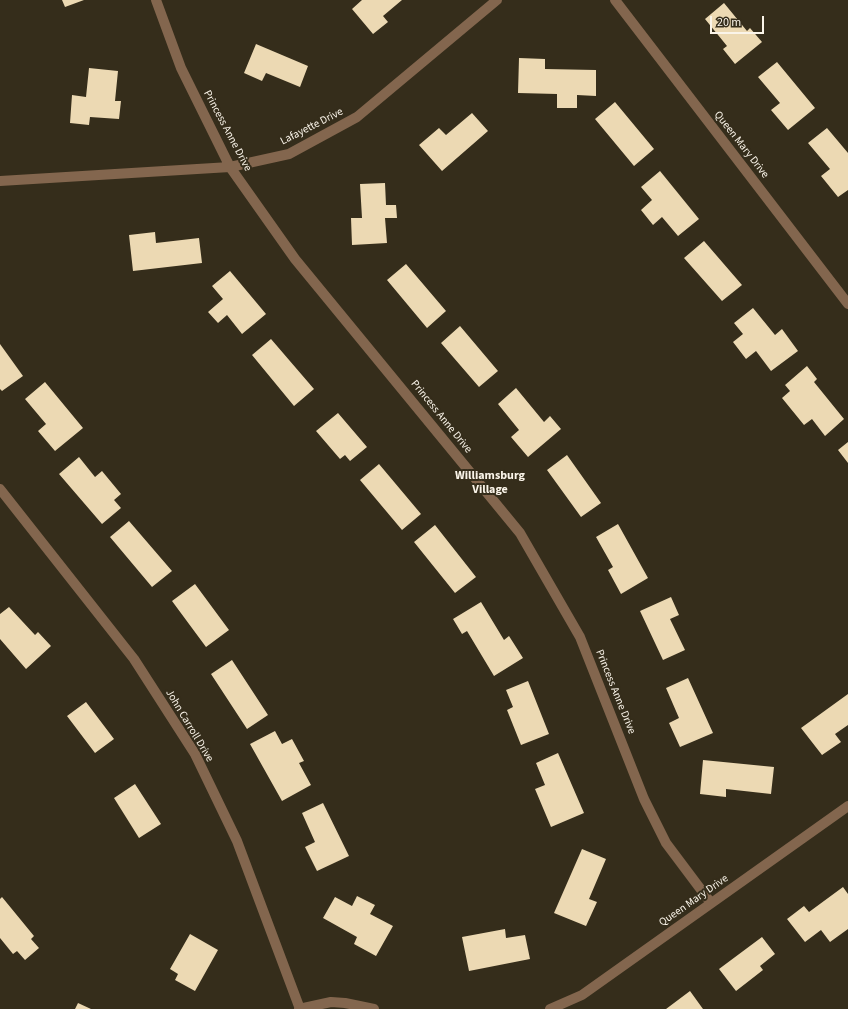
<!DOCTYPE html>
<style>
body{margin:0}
#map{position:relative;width:848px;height:1009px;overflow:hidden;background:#352d1b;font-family:"Source Sans 3",sans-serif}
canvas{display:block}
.scale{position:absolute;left:710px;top:16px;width:54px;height:18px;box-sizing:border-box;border:2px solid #faf4e9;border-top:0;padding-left:5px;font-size:12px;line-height:14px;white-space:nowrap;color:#faf4e9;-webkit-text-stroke:3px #352d1b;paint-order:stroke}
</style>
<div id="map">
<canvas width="848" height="1009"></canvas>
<div class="scale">20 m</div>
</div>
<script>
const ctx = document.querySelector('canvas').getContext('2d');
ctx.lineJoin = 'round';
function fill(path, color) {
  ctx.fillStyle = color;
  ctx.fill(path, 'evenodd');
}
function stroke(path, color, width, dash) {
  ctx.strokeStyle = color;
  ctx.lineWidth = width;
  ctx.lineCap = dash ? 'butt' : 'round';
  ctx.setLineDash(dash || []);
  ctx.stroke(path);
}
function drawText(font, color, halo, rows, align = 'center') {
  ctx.font = font + ' "Source Sans 3",sans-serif';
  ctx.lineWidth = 4;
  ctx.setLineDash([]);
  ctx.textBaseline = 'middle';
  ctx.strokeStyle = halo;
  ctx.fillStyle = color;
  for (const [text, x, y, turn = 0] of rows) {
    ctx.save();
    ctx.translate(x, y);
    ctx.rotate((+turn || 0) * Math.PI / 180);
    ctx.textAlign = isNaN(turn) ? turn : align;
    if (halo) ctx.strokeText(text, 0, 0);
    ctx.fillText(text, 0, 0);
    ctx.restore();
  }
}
const building = new Path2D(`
 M62 0H84L65 7Z
 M362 0H402L383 16 388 22 373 34 352 9Z
 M724 3 747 31 750 28 762 42 735 64 723 49 727 46 705 19Z
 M256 44 308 66 300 87 266 73 262 81 244 73Z
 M519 58 545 59V69L596 70V96L577 95V108H557V94L518 93Z
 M777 62 815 108 788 130 771 110 780 103 758 77Z
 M89 68 118 71 115 101H121L119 119 90 117 89 125 70 123 72 95 86 97Z
 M615 102 654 149 634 166 595 119Z
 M472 113 488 131 442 171 419 145 439 128 446 135Z
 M827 128 848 153V190L838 197 821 176 830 169 808 143Z
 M660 171 699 219 678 236 662 217 653 225 641 210 652 200 641 187Z
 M385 183 386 205H396L397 218H385L387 243 352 245 351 218H362L360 184Z
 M155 232 156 243 199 238 202 263 133 271 129 235Z
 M704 241 742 285 722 301 684 258Z
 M406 264 446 311 427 328 387 280Z
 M230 271 266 314 242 334 227 315 218 323 208 312 223 299 212 286Z
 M753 308 775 335 782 329 798 351 771 371 756 351 746 359 733 342 743 334 734 323Z
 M460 326 498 371 479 387 441 343Z
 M271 339 314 389 294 406 252 355Z
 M0 344 23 376 2 391 0 389Z
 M807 366 817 379 814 382 844 419 825 436 812 419 804 425 782 398 790 391 785 385Z
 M45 382 83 428 55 451 38 431 46 424 25 399Z
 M516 388 544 422 550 416 561 429 528 457 511 437 519 430 498 404Z
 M338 413 367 447 350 461 345 455 340 459 316 431Z
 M848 442V463L838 450Z
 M567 455 601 503 581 517 547 470Z
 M79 457 95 477 102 471 121 494 114 500 121 508 102 524 59 474Z
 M379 464 421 514 402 530 360 480Z
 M129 521 172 571 152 587 110 537Z
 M618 524 648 578 621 594 608 570 613 567 596 537Z
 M435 525 476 577 455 593 414 542Z
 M195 584 229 630 206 647 172 601Z
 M671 597 679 615 670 619 685 650 663 660 640 611Z
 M481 602 504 640 509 636 523 658 494 676 467 631 462 634 453 619Z
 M9 607 35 635 38 632 51 646 26 669 0 639V614Z
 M232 660 268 715 247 729 211 674Z
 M688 678 713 733 680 747 669 723 679 718 666 688Z
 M528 681 549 734 521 745 507 710 513 707 506 690Z
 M848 694V725L835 734 841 742 822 755 801 728Z
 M86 702 114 739 95 753 67 716Z
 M275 731 282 744 292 739 304 761 299 763 311 785 282 801 250 744Z
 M558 753 584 813 551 827 535 789 545 785 536 763Z
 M703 760 774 767 771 794 726 789V797L700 794Z
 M135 784 161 824 139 838 114 798Z
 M323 803 349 856 317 871 305 847 315 842 302 813Z
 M582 849 606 859 589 899 597 902 586 926 554 913Z
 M843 887 848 894V929L830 942 821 930 805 942 787 919 804 906 809 912Z
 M357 896 375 905 370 914 393 926 376 956 354 944 357 937 323 918 335 897 352 906Z
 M2 897 34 936 31 939 39 948 25 960 17 951 13 954 0 938V899Z
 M505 929 506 938 525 935 530 959 469 971 462 937Z
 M190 934 218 950 195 991 175 980 178 974 170 969Z
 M762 937 775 954 760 966 763 970 736 991 719 969Z
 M690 991 703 1009H666Z
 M78 1003 91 1009H75Z`);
const minor = new Path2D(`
 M156 0 181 68 230 167 295 259 520 533 580 637 644 799 666 843 711 903
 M615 0 848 304
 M0 181 230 167 289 154 357 117 497 0
 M0 489 134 659 195 754 237 841 300 1009
 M299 1009 331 1002 345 1003 374 1009
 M550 1009 582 995 848 806`);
const streetNames = [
 ["Lafayette Drive",312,127,-27],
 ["Princess Anne Drive",227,131,62],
 ["Queen Mary Drive",741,145,52],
 ["Princess Anne Drive",441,417,51],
 ["Princess Anne Drive",615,692,68],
 ["John Carroll Drive",189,726,59],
 ["Queen Mary Drive",694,901,-35]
];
const neighbourhoodNames = [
 ["Williamsburg",490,476],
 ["Village",490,490]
];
fill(building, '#ecd9b3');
stroke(minor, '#83664e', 10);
drawText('11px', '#faf4e9', '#352d1b', streetNames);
drawText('bold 12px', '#faf4e9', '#352d1b', neighbourhoodNames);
</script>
